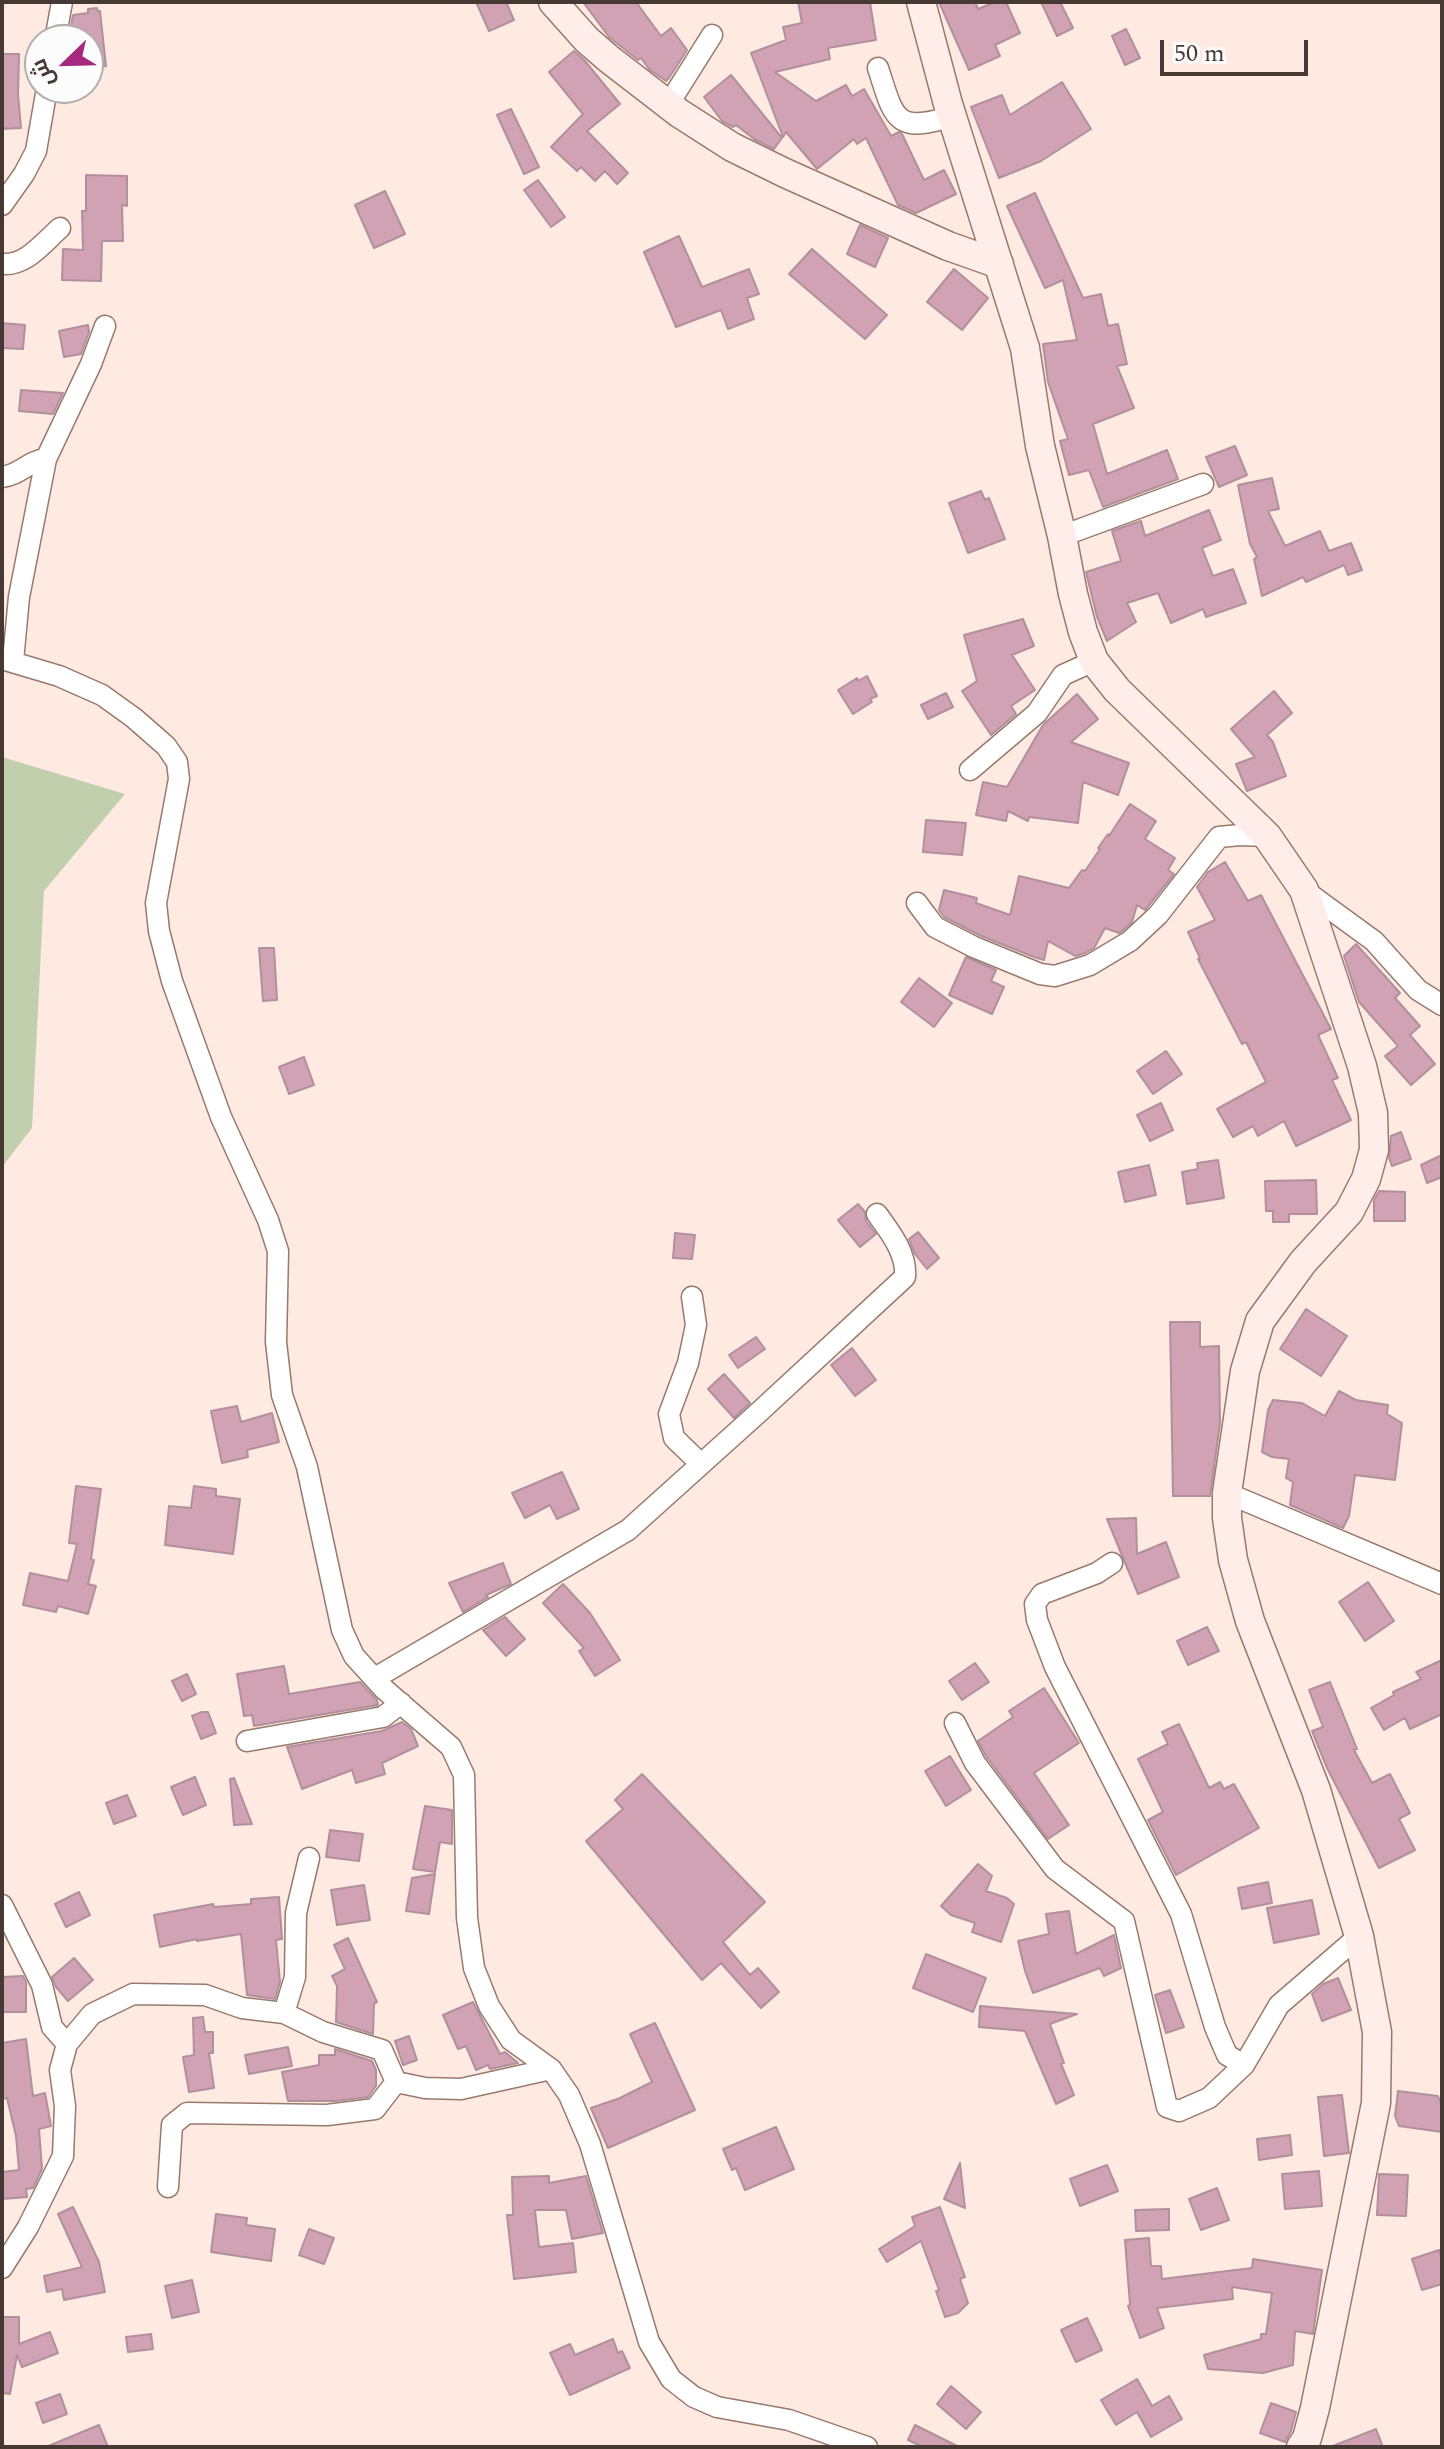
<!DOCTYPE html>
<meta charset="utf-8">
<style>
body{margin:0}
#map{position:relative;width:1444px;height:2449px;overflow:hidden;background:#feeae1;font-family:Spectral,Cairo,serif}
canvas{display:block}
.frame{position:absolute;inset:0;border:4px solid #463933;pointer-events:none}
.north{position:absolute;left:24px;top:24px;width:80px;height:80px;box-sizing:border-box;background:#fcfcfc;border:2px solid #b3aeac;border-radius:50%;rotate:247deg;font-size:22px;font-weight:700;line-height:32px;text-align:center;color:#463933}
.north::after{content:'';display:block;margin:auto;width:28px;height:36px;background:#a52a7f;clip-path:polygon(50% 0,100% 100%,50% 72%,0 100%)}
.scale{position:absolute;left:1160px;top:40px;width:148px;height:36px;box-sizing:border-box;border:4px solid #463933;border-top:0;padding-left:10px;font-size:24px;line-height:28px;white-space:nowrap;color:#463933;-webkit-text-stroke:6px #fcfcfc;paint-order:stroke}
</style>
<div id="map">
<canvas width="1444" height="2449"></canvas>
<div class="frame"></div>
<div class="north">ش</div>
<div class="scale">50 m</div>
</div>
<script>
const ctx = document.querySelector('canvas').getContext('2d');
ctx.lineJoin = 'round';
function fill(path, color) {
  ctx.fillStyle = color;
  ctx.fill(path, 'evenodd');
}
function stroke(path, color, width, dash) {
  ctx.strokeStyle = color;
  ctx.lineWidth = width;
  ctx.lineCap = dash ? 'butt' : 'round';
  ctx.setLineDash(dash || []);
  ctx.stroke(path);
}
const green = new Path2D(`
 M2 757 125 794 44 891 32 1128 2 1167Z`);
const building = new Path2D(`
 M476 2H506L514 20 489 31Z
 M583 2H636L661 36 671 28 687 50 669 78 666 81 649 69 641 58 638 60 609 37Z
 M798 2H870L876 40 828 48 830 59 775 72 816 101 846 85 852 96 864 89 891 136 899 132 902 134 924 180 944 170 956 194 916 213 898 205 866 138 857 144 854 139 817 169 786 132 783 137 751 53 786 40 783 27 802 23Z
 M939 2H975L978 9 995 2H1006L1020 33 995 45 1000 56 969 70Z
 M1041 2H1060L1073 28 1057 36Z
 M97 8 98 12 100 11 106 66 88 69V40H69V37L73 15 88 13V9Z
 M1126 29 1140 58 1125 65 1112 36Z
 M574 51 585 61 620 104 587 131 628 173 617 184 605 171 595 181 581 167 577 171 551 147 583 114 549 72Z
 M2 54H19L18 94 21 128 2 129Z
 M731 75 782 138 774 149 754 139 736 125 733 127 722 121 704 97Z
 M1062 82 1091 129 1041 161 999 178 971 107 1002 95 1010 115Z
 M511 109 539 167 524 174 497 115Z
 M86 175 127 176V206L122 205 123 241H102L101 281 62 280 63 249 83 250 82 211H86Z
 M538 180 565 217 551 227 524 190Z
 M385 191 405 234 374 248 355 205Z
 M1035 193 1083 298 1101 294 1108 326 1118 324 1127 364 1117 366 1134 408 1093 424 1107 474 1167 450 1178 479 1103 507 1089 470 1069 475 1060 441 1068 439 1048 382 1043 344 1077 340 1063 280 1045 288 1007 206Z
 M860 225 888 238 875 267 847 254Z
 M679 236 702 287 749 269 759 294 747 298 754 319 728 329 721 310 676 327 644 252Z
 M812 249 887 315 865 339 789 274Z
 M954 269 988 298 962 330 927 302Z
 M2 323 25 325 23 349 2 348Z
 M88 325 89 332 81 354 64 357 59 331Z
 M21 390 63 393 53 414 19 411Z
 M1235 446 1247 475 1219 487 1206 457Z
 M1272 478 1279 509 1268 511 1285 546 1320 531 1329 551 1351 543 1362 570 1348 575 1344 565 1306 582 1303 577 1262 596 1254 559 1257 557 1250 544 1238 485Z
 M981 491 985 500 989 498 1005 539 968 553 949 503Z
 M1209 510 1221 540 1202 548 1213 576 1233 569 1246 603 1206 617 1203 609 1171 623 1158 593 1127 603 1136 622 1107 641 1097 617 1086 572 1121 561 1112 531 1141 521 1145 536Z
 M1023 619 1034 646 1012 655 1035 690 1011 706 1016 714 991 735 962 691 977 681 964 635Z
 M867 676 877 696 870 699 872 702 853 714 838 690 857 678 858 681Z
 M1274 691 1292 713 1267 735 1273 742 1286 776 1247 791 1236 764 1255 757 1231 729Z
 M946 693 953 707 928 719 921 705Z
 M1077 694 1098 719 1071 742 1129 763 1118 795 1083 782 1078 823 1029 817 1028 821 1008 811 1006 821 976 815 983 782 1007 787 1043 725Z
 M1130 804 1156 821 1145 839 1175 858 1168 870 1174 874 1145 910 1137 905 1132 922 1122 931 1119 933 1105 928 1094 948 1085 953 1075 956 1048 941 1044 960 1034 957 979 935 944 917 939 910 944 890 977 898 976 903 1010 915 1019 876 1069 888 1082 870 1085 871 1100 849 1098 848 1108 834 1109 836Z
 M926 820 966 823 962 855 923 852Z
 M1225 862 1248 901 1261 895 1331 1029 1318 1035 1338 1078 1332 1080 1351 1120 1296 1146 1284 1121 1258 1136 1253 1126 1233 1137 1217 1109 1266 1082 1246 1042 1242 1044 1198 959 1200 958 1188 932 1215 920 1197 887 1208 872Z
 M1356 944 1400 993 1395 998 1420 1026 1410 1035 1435 1064 1411 1085 1385 1056 1398 1046 1359 1002 1344 956Z
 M259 948H274L277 1000 263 1001Z
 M966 957 996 970 991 981 1004 987 992 1014 949 995Z
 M919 978 952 1003 934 1027 901 1002Z
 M1166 1051 1182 1074 1153 1094 1137 1071Z
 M304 1057 314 1085 289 1094 279 1067Z
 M1161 1103 1173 1130 1150 1141 1137 1115Z
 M1401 1132 1411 1159 1392 1166 1389 1158 1391 1136Z
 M1442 1155V1177L1427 1183 1421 1165Z
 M1218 1160 1224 1198 1187 1204 1182 1172 1198 1169 1197 1163Z
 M1149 1165 1156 1195 1125 1202 1118 1172Z
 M1316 1180 1317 1214H1289V1222H1273V1211H1266L1265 1181Z
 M1379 1191 1405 1192V1221H1374V1200Z
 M858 1204 865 1212 866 1221 876 1234 860 1247 838 1220Z
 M918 1232 939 1258 927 1269 915 1254 909 1239Z
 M675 1233 695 1235 692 1259 673 1258Z
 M1306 1309 1347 1336 1321 1376 1280 1349Z
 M1170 1322H1200V1347L1219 1346 1220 1423 1210 1496H1173Z
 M756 1337 765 1349 738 1368 729 1355Z
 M852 1348 876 1380 855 1396 831 1365Z
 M724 1374 750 1403 734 1418 708 1389Z
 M1339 1391 1356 1400 1388 1405 1387 1414 1402 1423 1395 1480 1355 1475 1349 1516 1343 1528 1290 1505 1293 1482 1286 1478 1289 1459 1272 1457 1262 1452 1268 1410 1273 1400 1302 1403 1325 1416Z
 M237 1406 241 1422 272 1413 279 1442 247 1450 248 1457 222 1463 211 1411Z
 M562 1472 579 1509 557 1519 550 1505 525 1518 512 1493Z
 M76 1486 101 1489 91 1559 94 1560 88 1584 96 1586 88 1614 58 1606 56 1612 23 1605 30 1573 68 1581 77 1544 69 1543Z
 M194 1486 216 1489V1496L240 1499 233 1554 165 1545 169 1506 191 1508Z
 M1136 1518 1137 1554 1166 1542 1179 1577 1138 1594 1107 1519Z
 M503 1563 511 1584 486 1595 488 1597 463 1612 449 1583Z
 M1368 1582 1394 1621 1365 1641 1339 1602Z
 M563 1584 590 1613 620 1660 595 1676 579 1651 584 1648 543 1603Z
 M505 1617 525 1639 506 1656 483 1630Z
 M1207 1627 1219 1651 1188 1665 1177 1641Z
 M1442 1660V1714L1410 1729 1405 1718 1384 1730 1371 1708 1394 1695 1393 1692 1421 1679 1416 1672Z
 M975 1663 989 1682 962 1700 949 1681Z
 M284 1666 289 1694 360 1682 377 1700 378 1705 254 1726 252 1715 244 1716 237 1674Z
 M187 1674 196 1694 182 1701 172 1681Z
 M1330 1682 1357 1749 1354 1750 1372 1783 1390 1774 1410 1813 1399 1819 1415 1850 1379 1868 1327 1768 1312 1731 1323 1727 1309 1690Z
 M1044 1688 1079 1743 1034 1773 1069 1825 1048 1839 986 1756 978 1741 1013 1717 1009 1711Z
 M202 1712H208L216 1733 201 1739 192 1716Z
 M402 1722 411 1729 418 1746 382 1763 385 1774 356 1783 352 1770 302 1789 287 1747 382 1731Z
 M1179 1724 1209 1788 1220 1782 1224 1789 1234 1784 1259 1828 1176 1875 1148 1820 1163 1812 1138 1759 1168 1744 1162 1732Z
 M950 1756 971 1790 946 1806 925 1771Z
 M642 1774 765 1902 723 1942 750 1975 758 1968 779 1992 761 2008 721 1963 702 1980 586 1841 623 1809 615 1800Z
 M195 1777 206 1805 183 1815 171 1787Z
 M234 1778 252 1824 234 1825 230 1779Z
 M127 1795 136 1816 114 1824 106 1803Z
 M425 1806 452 1810V1844L440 1842 435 1872 413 1869Z
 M330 1830 363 1834 359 1861 326 1857Z
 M978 1864 992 1876 986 1891 1007 1898 1014 1904 1001 1942 972 1932 975 1923 951 1915 941 1906Z
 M435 1874 429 1914 406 1911 412 1878Z
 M1268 1882 1272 1903 1242 1909 1238 1888Z
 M364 1885 370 1920 337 1925 331 1890Z
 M79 1892 90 1915 66 1927 55 1904Z
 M279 1897 282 1939 276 1940 280 1982 275 1999 247 1995 241 1934 197 1941V1939L160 1947 154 1915 213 1904 214 1907 251 1904V1899Z
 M1312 1900 1319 1934 1274 1943 1267 1908Z
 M1069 1911 1076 1954 1114 1935 1121 1968 1104 1976 1100 1968 1033 1993 1025 1971 1018 1941 1049 1934 1046 1914Z
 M348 1938 377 2002 374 2004 373 2034 336 2022 337 1986 332 1976 345 1969 334 1945Z
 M926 1954 986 1978 973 2012 913 1988Z
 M74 1958 93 1980 68 2001 56 1987 52 1977Z
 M23 1976 26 1982V2012H2V1977Z
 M1338 1978 1351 2010 1322 2021 1312 1994 1323 1984Z
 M1170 1990 1184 2027 1166 2033 1155 1995Z
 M473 2002 500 2054 505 2052 518 2063 490 2069 488 2065 476 2070 466 2046 458 2049 443 2015Z
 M980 2006 1077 2014 1050 2024 1064 2063 1061 2064 1074 2095 1056 2104 1025 2031 979 2027Z
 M203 2017 205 2032H213V2053H209L214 2088 189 2092 183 2057 194 2055 193 2018Z
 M655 2023 695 2110 608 2148 591 2108 620 2098 652 2082 630 2034Z
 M409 2036 417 2060 403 2065 395 2041Z
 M26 2039 33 2096 45 2093 51 2126 39 2129 42 2169 33 2188 26 2189 27 2197 2 2199V2172L19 2170 16 2136 7 2098 2 2099V2043Z
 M288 2047 292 2066 249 2074 245 2055Z
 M335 2049 372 2061 376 2070V2086L368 2097 336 2101H288L282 2072 319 2065V2055H335Z
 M1398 2091 1438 2096 1442 2106V2132L1399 2126 1395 2116Z
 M1342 2095 1349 2153 1324 2156 1318 2097Z
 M776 2127 794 2169 745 2190 736 2168 732 2170 723 2149Z
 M1290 2135 1292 2155 1259 2160 1257 2139Z
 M960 2163 965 2208 944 2199Z
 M1107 2165 1118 2191 1080 2206 1070 2179Z
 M1319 2171 1322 2206 1285 2209 1282 2174Z
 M1379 2174 1408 2175 1406 2216 1377 2215Z
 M549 2176V2183L586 2176 603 2233 572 2239 566 2210H535L539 2247 573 2243 576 2272 514 2279 507 2215H513L512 2177Z
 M1217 2188 1229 2220 1201 2230 1189 2199Z
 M73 2207 99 2262 105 2292 64 2300 62 2289 47 2292 44 2276 82 2267 58 2214Z
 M940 2207 965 2277 960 2279 968 2303 958 2313 945 2317 936 2291 939 2290 921 2241 887 2262 879 2249 915 2226 912 2217Z
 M1169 2209V2230L1136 2231 1135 2210Z
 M216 2214 247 2218 246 2225 275 2229 271 2261 211 2252Z
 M309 2229 334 2238 324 2264 299 2255Z
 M1149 2238 1151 2266H1161L1162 2279 1252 2268 1253 2259 1322 2270 1313 2334 1295 2331 1293 2365 1263 2373 1208 2369 1204 2355 1261 2339V2334H1266L1272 2293 1232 2287 1233 2299 1157 2308 1164 2328 1140 2338 1128 2306 1130 2305 1125 2240Z
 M1439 2250 1442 2260V2284L1422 2290 1412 2259Z
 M192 2280 199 2312 172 2318 165 2286Z
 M2 2317H19V2344L50 2332 58 2353 22 2367 17 2355 10 2394 2 2393Z
 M1087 2318 1102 2350 1076 2362 1061 2330Z
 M151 2334 153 2349 128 2352 126 2337Z
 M613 2339 618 2353 622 2351 630 2368 570 2395 550 2353 570 2344 575 2355Z
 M1137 2379 1152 2406 1169 2396 1182 2419 1151 2437 1137 2412 1116 2425 1101 2400Z
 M951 2386 981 2412 966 2429 937 2404Z
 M60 2394 67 2414 43 2423 36 2403Z
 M1271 2403 1296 2412 1291 2431 1285 2442 1260 2433Z
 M99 2425 108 2447H46Z
 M915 2425 959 2447H923L908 2440Z
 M1376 2429 1383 2447H1333V2446Z`);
const street = new Path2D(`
 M55 40 62 2
 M878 68C894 117 894 135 952 116
 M668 105 712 35
 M2 205 24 174 36 151 47 88
 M2 264C26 266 43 243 60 228
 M2 477C20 475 28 461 46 459
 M1062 536 1203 484
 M2 659 59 676 102 695 134 718 166 746 177 762 179 779 156 903 159 931 172 981 221 1117 268 1220 278 1251 276 1342 282 1395 307 1467 342 1630 354 1656 384 1689 451 1747 464 1775 467 1918 474 1968 489 2006 511 2040 551 2069 569 2095 590 2144 649 2342 671 2379 694 2397 717 2407 789 2420 867 2447
 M13 661 19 597 46 459 91 364 105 326
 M970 770 1037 713 1063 675 1094 661
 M1304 890 1374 941 1418 990 1442 1005
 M917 903 935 927 974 947 1040 974 1055 976 1090 965 1130 941 1158 915 1219 837 1240 835 1267 836
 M692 1297 696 1325 688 1363 669 1414 674 1438 701 1464
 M1227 1493 1442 1584
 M1112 1563 1097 1573 1042 1594 1035 1604 1037 1620 1055 1667 1181 1914 1215 2027 1227 2055 1244 2065
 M375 1678 628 1530 758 1413 905 1277C907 1253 890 1232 877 1214
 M955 1723 975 1763 1055 1869 1124 1921 1167 2107 1179 2111 1209 2098 1244 2065 1279 2005 1359 1936
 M247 1741 383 1717 401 1703
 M2 1905 42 1985 52 2027 67 2044
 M284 2013 295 1977 296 1913 309 1858
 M168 2187 172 2125 187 2113 327 2115 375 2109 396 2082
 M2 2268 28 2227 63 2156 65 2106 60 2070 67 2044 92 2014 133 1994 205 1995 242 2008 284 2013 323 2032 382 2050 396 2082 425 2088 461 2089 551 2069`);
const secondary = new Path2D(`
 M553 2 587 40 609 59 679 113 732 147 785 173 948 246 999 264
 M921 2 948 104 1025 348 1040 446 1062 536 1073 594 1083 632 1094 661 1117 690 1267 836 1304 890 1362 1066 1373 1113 1374 1150 1366 1179 1349 1212 1303 1262 1260 1321 1245 1371 1227 1493V1518L1233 1560 1250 1621 1316 1790 1359 1936 1377 2032 1376 2103 1315 2408 1307 2438 1301 2447`);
fill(green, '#c2cfac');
fill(building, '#d1a2b4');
stroke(building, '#b1909c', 2);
stroke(street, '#987a6d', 23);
stroke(secondary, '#987a6d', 31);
stroke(street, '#fff', 20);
stroke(secondary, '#feede9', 28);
</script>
